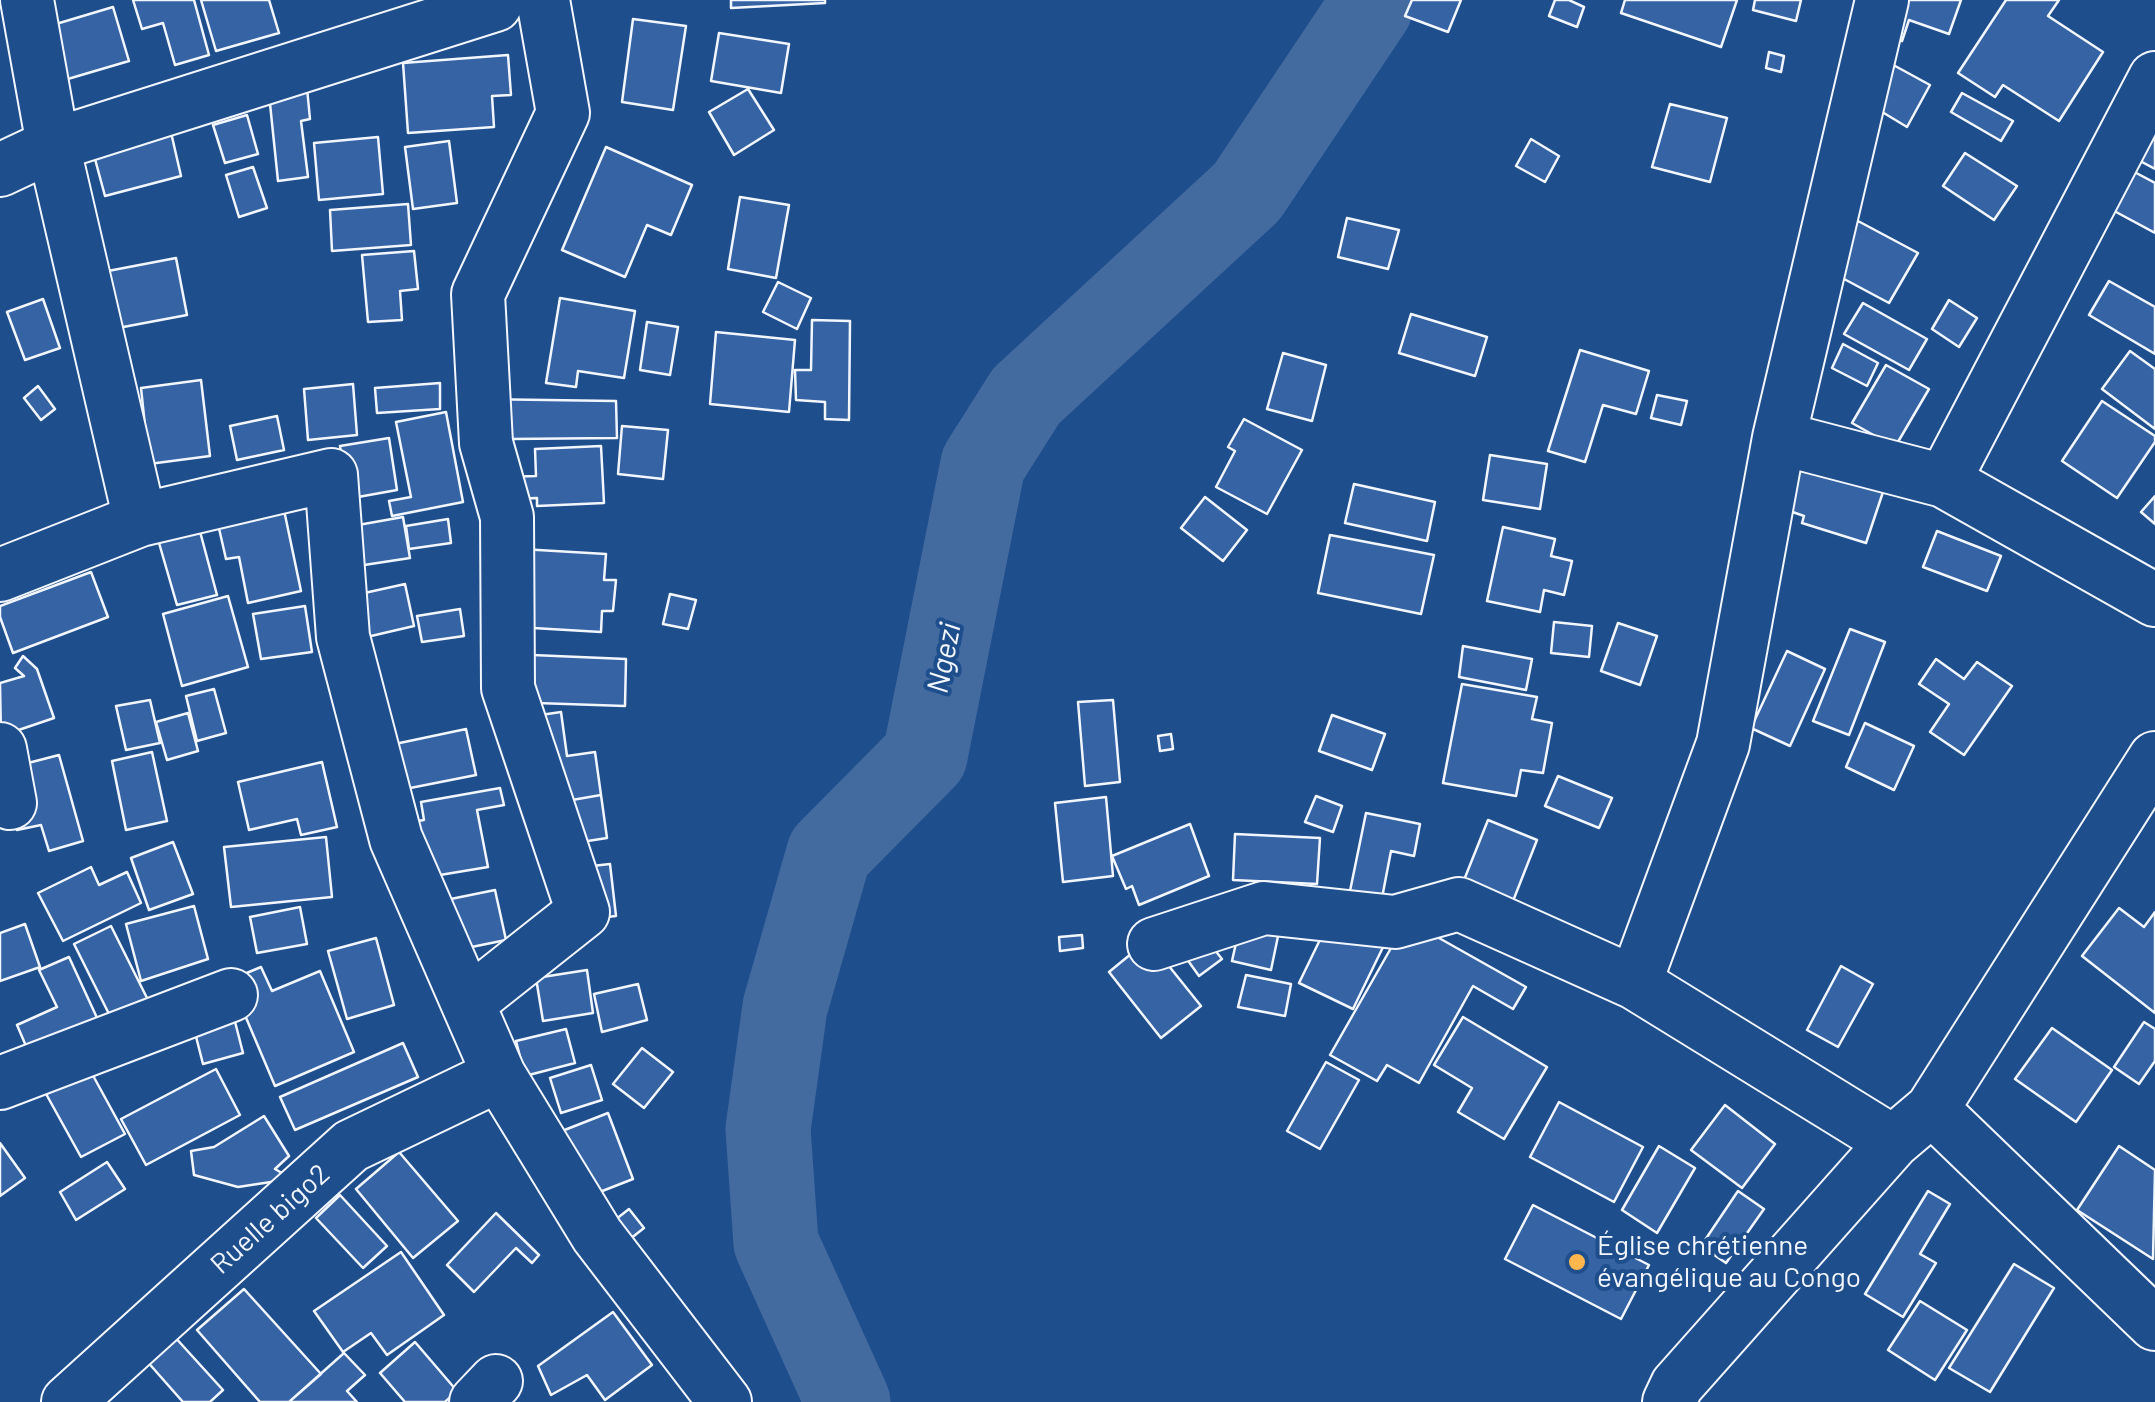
<!DOCTYPE html>
<meta charset="utf-8">
<style>
body{margin:0}
canvas{display:block;background:#1f4e8c}
</style>
<canvas width="2155" height="1402"></canvas>
<script>
const ctx = document.querySelector('canvas').getContext('2d');
ctx.lineJoin = 'round';
function stroke(path, color, width, dash) {
  ctx.strokeStyle = color;
  ctx.lineWidth = width;
  ctx.lineCap = dash ? 'butt' : 'round';
  ctx.setLineDash(dash || []);
  ctx.stroke(path);
}
function fill(path, color) {
  ctx.fillStyle = color;
  ctx.fill(path, 'evenodd');
}
function drawText(font, color, halo, rows, align = 'center') {
  ctx.font = font + ' Barlow,sans-serif';
  ctx.lineWidth = 8;
  ctx.setLineDash([]);
  ctx.textBaseline = 'middle';
  ctx.strokeStyle = halo;
  ctx.fillStyle = color;
  for (const [text, x, y, turn = 0] of rows) {
    ctx.save();
    ctx.translate(x, y);
    ctx.rotate((+turn || 0) * Math.PI / 180);
    ctx.textAlign = isNaN(turn) ? turn : align;
    if (halo) ctx.strokeText(text, 0, 0);
    ctx.fillText(text, 0, 0);
    ctx.restore();
  }
}
const river = new Path2D(`
 M848 1402 776 1243 768 1129 785 1007 829 853 925 756 983 464 1026 396 1247 192 1370 8 1371 0`);
const building = new Path2D(`
 M133 0H194L209 55 175 65 163 23 142 29Z
 M201 0H269L279 33 216 51Z
 M731 0H825V3L731 8Z
 M1412 0H1461L1448 32 1405 16Z
 M1555 0H1569L1584 7 1577 27 1549 16Z
 M1625 0H1737L1721 47 1621 13Z
 M1755 0H1801L1796 21 1753 10Z
 M1900 0H1961L1949 34 1909 20 1902 41 1856 25Z
 M2006 0H2059L2048 16 2103 52 2059 121 2003 85 1995 97 1958 73Z
 M113 7 129 61 61 81 46 27Z
 M633 19 686 26 673 110 622 102Z
 M719 33 789 44 781 93 711 81Z
 M1769 52 1784 56 1781 72 1766 68Z
 M508 55 511 95 492 96 494 127 408 133 403 63Z
 M1886 61 1930 85 1907 127 1864 101Z
 M307 88 310 119 301 121 308 177 278 181 269 94Z
 M748 89 774 130 734 155 709 112Z
 M1962 93 2013 121 2001 141 1951 112Z
 M1670 104 1727 118 1710 182 1652 167Z
 M2155 108V169L2125 153Z
 M247 115 258 154 225 163 213 125Z
 M170 128 181 176 105 196 92 148Z
 M378 137 383 194 319 200 314 143Z
 M1531 139 1559 156 1545 182 1516 166Z
 M449 141 457 203 413 209 405 147Z
 M606 147 692 185 671 235 647 225 625 277 562 250Z
 M1965 153 2017 186 1994 220 1943 186Z
 M253 167 267 208 239 217 226 175Z
 M2125 167 2155 183V233L2103 205Z
 M740 197 789 205 776 278 728 269Z
 M408 204 411 245 332 251 330 210Z
 M1347 218 1399 230 1388 269 1338 257Z
 M1858 221 1918 253 1889 303 1831 272Z
 M414 251 418 289 400 291 402 320 368 322 362 255Z
 M176 258 187 315 118 328 108 271Z
 M2109 281 2155 307V354L2089 315Z
 M778 282 811 298 797 329 763 312Z
 M560 298 635 311 624 378 578 371 576 387 546 383Z
 M43 299 60 348 25 360 7 312Z
 M1949 300 1977 318 1959 347 1932 329Z
 M1863 303 1927 339 1909 370 1844 334Z
 M1411 314 1487 337 1475 376 1399 353Z
 M812 320 850 321 849 420 825 419V402L796 400 795 370H811Z
 M647 322 678 327 670 375 640 370Z
 M716 332 795 340 789 412 710 404Z
 M1843 344 1878 363 1867 386 1832 368Z
 M1580 350 1649 371 1636 414 1603 405 1585 462 1548 451Z
 M2130 351 2155 369V429L2102 389Z
 M1283 353 1326 365 1312 421 1267 409Z
 M1886 365 1929 389 1895 447 1852 423Z
 M201 380 210 456 149 464 141 388Z
 M440 383V409L377 413 375 388Z
 M353 384 357 435 308 440 304 389Z
 M38 386 55 409 41 420 24 398Z
 M1657 395 1687 401 1681 425 1651 418Z
 M477 399 616 401 617 438 510 439Z
 M2102 401 2155 436V442L2117 498 2062 461Z
 M446 412 463 502 392 516 389 501 411 497 396 422Z
 M277 416 284 450 237 460 230 426Z
 M1244 419 1302 450 1267 514 1216 487 1235 451 1228 447Z
 M622 426 668 430 663 479 618 474Z
 M389 438 397 490 347 499 340 446Z
 M601 446 604 503 537 506V498L507 499 505 477 536 476 535 449Z
 M1490 455 1547 464 1540 509 1483 500Z
 M1801 458 1885 486 1866 543 1802 523 1804 516 1784 509Z
 M1354 484 1435 502 1427 541 1345 523Z
 M2155 496V524L2141 512Z
 M1205 497 1247 530 1223 561 1181 528Z
 M284 510 301 591 248 603 239 557 226 559 218 524Z
 M403 517 410 558 338 569 330 530Z
 M448 519 451 543 409 549 406 526Z
 M198 524 217 595 177 605 157 536Z
 M1503 527 1555 539 1551 556 1572 561 1564 595 1544 590 1540 612 1487 601Z
 M1937 531 2001 556 1987 591 1923 567Z
 M1330 535 1434 555 1421 614 1318 593Z
 M521 549 606 554 604 580H616L613 611H602L601 632 516 627Z
 M91 572 108 617 13 653 0 617V606Z
 M405 584 414 626 354 640 342 598Z
 M670 594 696 600 688 629 663 624Z
 M228 596 248 667 182 686 163 614Z
 M305 606 312 652 261 659 253 614Z
 M460 609 464 636 422 642 417 616Z
 M1554 622 1592 626 1589 657 1551 653Z
 M1618 623 1657 636 1640 685 1601 671Z
 M1850 629 1885 642 1849 735 1813 721Z
 M1463 646 1532 659 1526 690 1459 677Z
 M1787 651 1825 669 1790 746 1751 728Z
 M509 654 626 659 625 706 507 702Z
 M23 656 37 669 54 718 1 736 0 683 24 676 15 668Z
 M1936 659 1964 679 1977 662 2012 686 1964 755 1930 732 1949 704 1919 684Z
 M1462 684 1537 697 1532 719 1552 723 1543 773 1521 770 1516 796 1443 783Z
 M214 689 226 733 197 741 186 696Z
 M150 700 160 743 126 750 116 706Z
 M1113 700 1120 782 1085 786 1078 702Z
 M561 712 567 756 595 752 601 795 543 805 520 718Z
 M188 713 198 751 167 760 156 722Z
 M1332 715 1385 734 1372 770 1319 751Z
 M1865 723 1914 746 1894 790 1846 767Z
 M466 729 476 775 385 793 376 748Z
 M1171 734 1173 749 1160 751 1158 736Z
 M152 752 167 821 126 830 112 761Z
 M59 755 83 841 49 851 41 825 17 830 1 770Z
 M322 762 337 827 301 835 297 819 249 830 238 782Z
 M1558 776 1612 798 1599 828 1545 806Z
 M500 788 504 805 477 810 488 867 422 878 411 822 424 820 421 802Z
 M601 795 607 838 549 847 543 805Z
 M1316 796 1342 806 1333 832 1305 822Z
 M1106 797 1113 876 1063 882 1055 803Z
 M1366 813 1420 824 1414 856 1391 851 1382 898 1350 891Z
 M1488 820 1537 840 1502 929 1452 910Z
 M1190 824 1209 876 1139 905 1132 886 1126 889 1112 856Z
 M1235 834 1320 838 1317 884 1233 880Z
 M326 837 332 897 231 907 224 847Z
 M173 842 193 894 149 910 131 858Z
 M610 864 616 916 580 920 574 868Z
 M91 867 99 885 127 872 141 903 63 941 38 893Z
 M495 890 506 940 447 952 436 902Z
 M194 906 208 959 141 981 126 924Z
 M300 907 307 944 257 953 250 917Z
 M1244 907 1282 917 1271 970 1232 961Z
 M2119 908 2144 927 2155 912V1013L2082 956Z
 M1331 917 1385 943 1353 1009 1299 983Z
 M1407 920 1526 987 1513 1009 1473 986 1419 1083 1387 1065 1377 1081 1330 1055Z
 M25 924 40 967 0 981V933Z
 M111 926 148 1000 111 1018 74 944Z
 M1082 935 1083 948 1060 951 1059 937Z
 M376 938 394 1005 347 1019 328 951Z
 M1206 939 1222 959 1199 976 1184 955Z
 M1148 940 1201 1006 1161 1038 1109 972Z
 M69 957 98 1020 29 1053 17 1025 57 1007 39 970Z
 M1841 966 1873 984 1838 1047 1807 1030Z
 M261 967 272 991 320 971 354 1052 275 1086 230 980Z
 M587 970 593 1013 543 1021 536 978Z
 M1246 975 1291 984 1285 1016 1238 1007Z
 M638 984 647 1020 602 1032 594 994Z
 M231 1006 243 1053 203 1064 191 1017Z
 M1463 1017 1547 1067 1504 1139 1458 1112 1472 1088 1434 1065Z
 M2144 1022 2155 1029V1061L2139 1084 2114 1067Z
 M2052 1028 2112 1070 2076 1122 2015 1079Z
 M566 1029 575 1063 525 1076 516 1041Z
 M403 1043 418 1077 295 1130 280 1097Z
 M642 1048 673 1072 644 1108 613 1084Z
 M79 1050 125 1134 81 1157 35 1074Z
 M1326 1062 1359 1080 1320 1149 1287 1131Z
 M591 1065 602 1100 561 1113 550 1078Z
 M216 1069 240 1115 146 1165 121 1119Z
 M1559 1102 1643 1147 1614 1202 1530 1157Z
 M1725 1105 1775 1144 1742 1188 1691 1150Z
 M608 1113 633 1179 587 1197 562 1131Z
 M264 1116 289 1156 275 1169 287 1176 284 1180 238 1187 194 1175 191 1151 214 1147Z
 M0 1143 25 1178 0 1196Z
 M1659 1146 1695 1168 1657 1233 1622 1210Z
 M2119 1146 2155 1170 2153 1259 2077 1210Z
 M399 1152 458 1221 413 1258 356 1189Z
 M107 1162 125 1189 76 1220 60 1192Z
 M1738 1191 1764 1209 1726 1263 1701 1246Z
 M1928 1191 1950 1204 1920 1254 1936 1263 1903 1317 1865 1294Z
 M340 1195 387 1246 363 1268 316 1218Z
 M1533 1205 1649 1265 1621 1319 1505 1259Z
 M629 1209 644 1228 620 1247 606 1227Z
 M496 1213 539 1255 532 1263 516 1248 474 1292 447 1265Z
 M401 1252 444 1315 387 1355 371 1333 343 1352 314 1311Z
 M2014 1264 2054 1288 1990 1392 1949 1368Z
 M244 1289 321 1374 289 1402H260L197 1330Z
 M1920 1301 1967 1330 1935 1380 1888 1350Z
 M613 1312 652 1365 605 1400 587 1375 551 1395 538 1366Z
 M173 1335 223 1390 210 1402H183L145 1359Z
 M415 1342 457 1391 445 1402H405L380 1373Z
 M344 1353 365 1375 347 1391 357 1402H289Z`);
const minor = new Path2D(`
 M27 0 53 145 140 520
 M0 170 53 145 495 5 498 0
 M1779 438 1944 481 2155 600
 M1944 481 2155 78
 M0 575 140 520 331 475 343 637 396 839 499 1075 597 1235 725 1402
 M0 749 10 803
 M1154 944 1264 908 1395 922 1459 904 1635 983 1893 1142
 M1635 983 1723 744 1779 438 1882 0
 M468 1003 583 912 508 688 507 517 486 443 478 294 563 113 543 0
 M0 1083 231 995
 M1932 1109 2155 1324
 M68 1402 351 1146 499 1075
 M476 1402 496 1381
 M1669 1402 1677 1385 1893 1142 1932 1109 2155 758`);
const markers = [
 [1577,1262,10,"#ffb74d"]
];
const streetNames = [
 ["Ruelle bigo2",270,1219,-42]
];
const poiNames = [
 ["Église chrétienne",1597,1246],
 ["évangélique au Congo",1597,1278]
];
const waterNames = [
 ["Ngezi",944,658,-79]
];
stroke(river, '#446ba0', 85);
fill(building, '#3563a3');
stroke(building, '#f2f6ff', 2.5);
stroke(minor, '#f2f6ff', 56);
stroke(minor, '#1f4e8c', 52);
for (const [x, y, r, color] of markers) {
  const dot = new Path2D();
  dot.arc(x, y, r, 0, 2 * Math.PI);
  ctx.fillStyle = color;
  ctx.fill(dot);
  stroke(dot, '#1f4e8c', 4);
}
drawText('28px', '#f2f6ff', '#1f4e8c', streetNames);
drawText('28px', '#f2f6ff', '#1f4e8c', poiNames, 'left');
drawText('italic 30px', '#f2f6ff', '#1f4e8c', waterNames);
</script>
